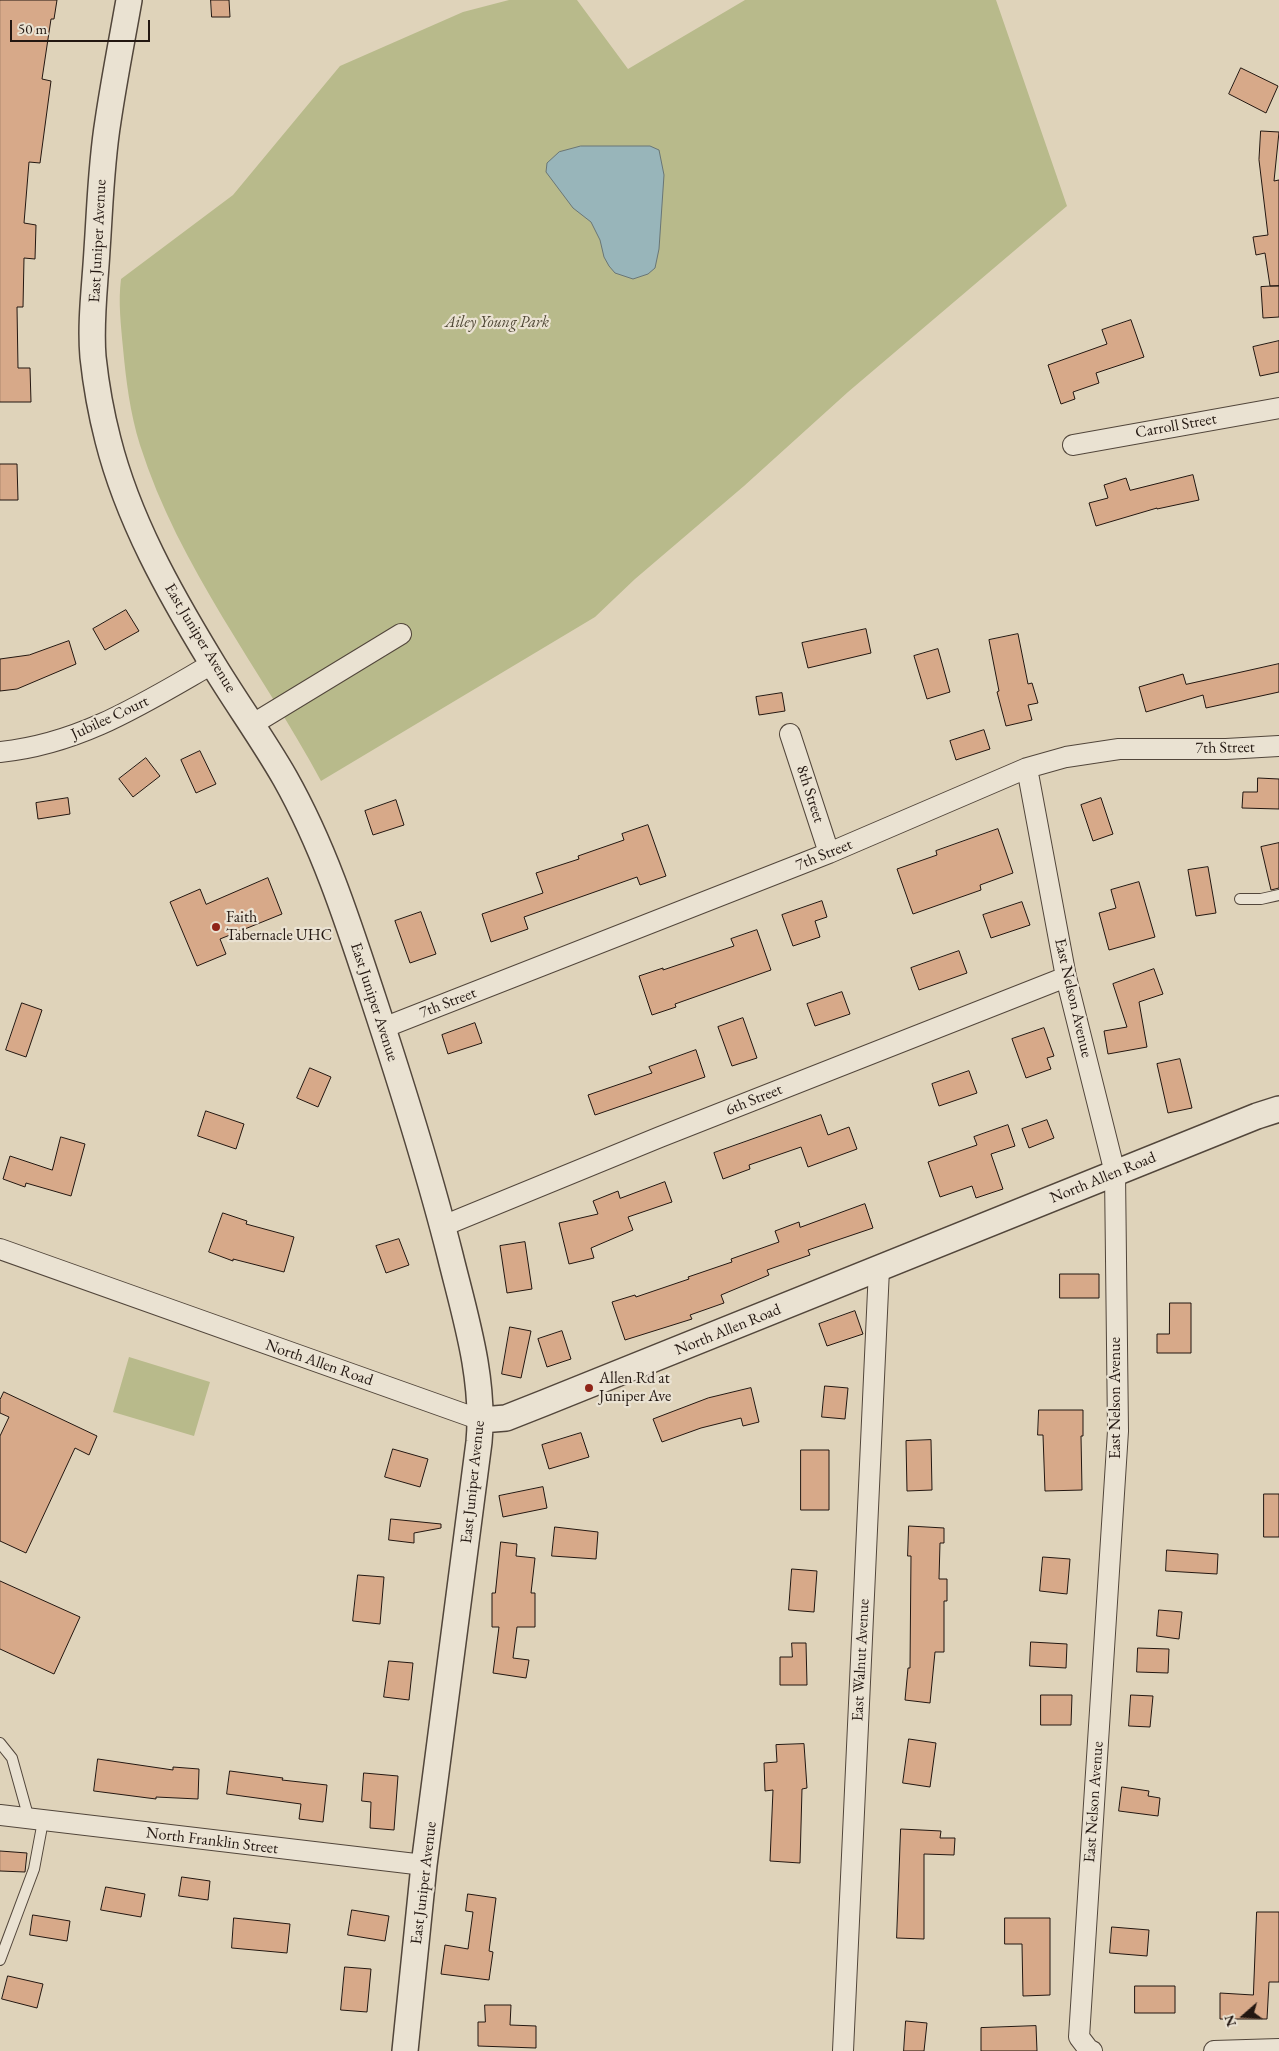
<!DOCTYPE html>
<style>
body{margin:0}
#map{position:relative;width:1279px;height:2051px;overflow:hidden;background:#dfd3ba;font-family:"EB Garamond",serif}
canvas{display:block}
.north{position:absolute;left:1219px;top:1991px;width:50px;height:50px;-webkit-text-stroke:4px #eae2d2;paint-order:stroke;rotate:251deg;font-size:14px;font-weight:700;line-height:20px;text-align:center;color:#231711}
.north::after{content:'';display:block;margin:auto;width:18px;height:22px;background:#231711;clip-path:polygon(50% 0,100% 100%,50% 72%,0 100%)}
.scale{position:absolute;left:10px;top:20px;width:140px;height:22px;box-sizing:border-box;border:2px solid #231711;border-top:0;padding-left:6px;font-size:15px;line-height:18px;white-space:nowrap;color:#231711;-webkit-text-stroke:4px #eae2d2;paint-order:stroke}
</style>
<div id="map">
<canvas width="1279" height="2051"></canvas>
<div class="north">N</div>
<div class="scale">50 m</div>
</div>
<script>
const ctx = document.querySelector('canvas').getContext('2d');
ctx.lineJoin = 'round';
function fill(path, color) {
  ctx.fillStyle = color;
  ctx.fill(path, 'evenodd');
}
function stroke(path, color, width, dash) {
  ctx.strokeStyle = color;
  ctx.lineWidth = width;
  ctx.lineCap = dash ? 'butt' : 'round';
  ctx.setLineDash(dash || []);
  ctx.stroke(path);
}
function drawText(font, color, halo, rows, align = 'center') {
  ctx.font = font + ' "EB Garamond",serif';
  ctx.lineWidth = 4.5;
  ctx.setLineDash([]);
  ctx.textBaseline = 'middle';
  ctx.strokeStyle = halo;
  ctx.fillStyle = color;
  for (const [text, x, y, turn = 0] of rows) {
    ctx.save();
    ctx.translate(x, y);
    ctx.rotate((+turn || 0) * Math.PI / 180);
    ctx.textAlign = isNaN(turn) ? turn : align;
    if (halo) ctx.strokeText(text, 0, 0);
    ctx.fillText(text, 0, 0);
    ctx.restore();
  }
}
const green = new Path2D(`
 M509 0H577L628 69 745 0H996L1067 206 848 392 744 486 635 579 595 617 321 781C261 669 179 568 140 445 130 413 126 380 123 348 121 325 118 302 121 279L233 195 340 66 463 12Z
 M129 1357 210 1382 194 1436 113 1412Z`);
const water = new Path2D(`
 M581 146H650L659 150 664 175 659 249 655 268 648 274 633 279 615 273 609 266 604 257 600 240 591 222 573 208 546 172 547 163 559 152Z`);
const building = new Path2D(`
 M0 0H57L54 19H51L42 79 51 81 40 163 29 162 24 223 36 225 35 259 24 258 23 307H17L18 368H30L31 402H0Z
 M211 0H229L230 17H212Z
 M1241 68 1278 86 1266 113 1229 94Z
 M1261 131 1279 132 1274 181 1279 180V286H1270L1265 253 1256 255 1253 237 1268 235 1259 160Z
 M1279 286V317L1263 318 1261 287Z
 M1131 320 1144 357 1096 373 1099 383 1073 392 1075 399 1061 404 1048 365 1107 344 1102 330Z
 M1279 341V372L1260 376 1253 347Z
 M0 464H17L18 500H0Z
 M1193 475 1199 500 1157 509V508L1096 526 1089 503 1108 498 1104 485 1126 478 1130 490Z
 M126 610 139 631 105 650 93 629Z
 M866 629 871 653 808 668 802 643Z
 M1018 634 1028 684 1032 683 1038 703 1028 705 1032 720 1006 726 997 692 999 691 989 640Z
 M69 641 76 664 17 689 0 691V659L29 655Z
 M938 649 950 692 927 699 914 656Z
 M1279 664V692L1206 708 1203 695 1146 712 1139 687 1183 674 1186 684Z
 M782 693 785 711 759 715 756 697Z
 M984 730 990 749 956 760 950 741Z
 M200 751 216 784 196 793 181 760Z
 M146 758 160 776 133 797 119 779Z
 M1258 778 1279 779V809L1242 808 1243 792H1257Z
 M68 798 70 814 38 819 36 803Z
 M1101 798 1113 834 1093 841 1081 805Z
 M396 800 404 825 373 835 365 811Z
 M648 825 666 876 640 885 637 877 524 917 528 929 491 942 482 914 543 893 536 873 579 859 578 856 624 840 622 834Z
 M998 829 1013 873 980 885 981 890 913 914 897 869 937 855 936 851Z
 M1279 843V888L1271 890 1261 847Z
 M1208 867 1216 913 1196 916 1188 870Z
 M268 878 282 914 220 939 226 954 197 966 170 902 200 889 206 904Z
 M1139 882 1155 937 1109 950 1099 913 1116 908 1111 890Z
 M822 901 827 917 815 921 820 937 793 946 782 915Z
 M1022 902 1030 925 991 938 983 915Z
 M421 912 436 954 410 963 395 921Z
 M757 930 771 970 675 1004 676 1007 652 1015 639 976 663 968V970L734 946 731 939Z
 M959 951 967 973 919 990 911 968Z
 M1154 969 1163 994 1139 1002 1147 1047 1108 1054 1104 1031 1127 1027 1113 984Z
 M842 992 850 1014 815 1026 807 1004Z
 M22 1003 42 1010 26 1057 6 1050Z
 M743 1018 757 1058 732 1066 718 1027Z
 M475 1023 482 1043 448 1054 442 1035Z
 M1044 1028 1054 1056 1047 1058 1051 1069 1026 1078 1012 1039Z
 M696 1050 705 1077 595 1115 588 1095 652 1073 649 1067Z
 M1180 1059 1192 1108 1168 1113 1157 1064Z
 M310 1068 331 1077 318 1107 297 1098Z
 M969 1071 977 1093 939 1106 932 1084Z
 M206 1111 244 1124 236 1149 198 1136Z
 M821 1115 828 1135 849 1127 857 1149 808 1167 801 1147 749 1165 750 1169 723 1179 714 1153Z
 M1047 1120 1054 1138 1029 1148 1022 1129Z
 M1008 1125 1015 1146 991 1154 1003 1189 976 1198 972 1186 940 1197 928 1162 977 1145 974 1137Z
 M61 1137 85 1144 71 1196 26 1183 25 1187 3 1179 10 1156 52 1170Z
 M665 1182 672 1202 628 1217 633 1230 591 1248 594 1258 569 1264 559 1223 598 1214 593 1201 618 1191 620 1198Z
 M865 1204 873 1228 808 1250 810 1255 767 1270 769 1275 721 1295 724 1303 690 1315 692 1319 625 1340 612 1302 635 1295 636 1297 689 1279 688 1277 732 1262 731 1259 779 1242 775 1231 799 1222 800 1227Z
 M223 1213 247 1221 246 1224 294 1237 284 1272 233 1259V1261L209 1252Z
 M399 1239 409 1265 386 1273 376 1246Z
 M525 1242 532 1289 507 1293 500 1246Z
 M1060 1274H1099V1298H1060Z
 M1170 1303H1191V1353H1157V1334H1169Z
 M855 1311 863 1334 827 1346 819 1324Z
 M510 1327 531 1331 521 1378 502 1374Z
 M562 1331 571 1359 547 1367 538 1339Z
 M825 1386 848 1388 845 1419 822 1417Z
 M751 1388 759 1422 743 1426 741 1418 701 1428 662 1442 653 1419 708 1398Z
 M4 1392 97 1436 89 1455 75 1448 26 1553 0 1541V1436L9 1417 0 1413V1400Z
 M1039 1410H1083V1436H1081L1082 1490 1045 1491 1043 1435H1038Z
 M581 1433 589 1457 549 1469 542 1445Z
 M931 1440 932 1490 907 1491 906 1441Z
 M393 1449 428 1459 420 1487 385 1477Z
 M801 1450H829V1510H801Z
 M543 1487 547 1508 503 1517 499 1496Z
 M1264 1494H1279V1537H1264Z
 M391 1519 441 1524V1528L414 1533V1543L389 1540Z
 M909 1526 944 1528V1543H940L939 1579H947V1601H944V1652H935L930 1703 905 1700 908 1668H910L911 1556H908Z
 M555 1527 598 1532 596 1559 552 1556Z
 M501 1542 517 1544 516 1556 535 1558 531 1593H535V1627H517L513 1658 529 1660 526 1678 493 1673 499 1627H492V1593H495Z
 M1167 1550 1218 1554 1217 1574 1166 1571Z
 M1043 1557 1070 1559 1067 1594 1040 1591Z
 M792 1569 817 1571 814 1612 789 1610Z
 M358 1575 384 1577 380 1624 353 1621Z
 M0 1581 80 1617 54 1674 0 1649Z
 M1159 1610 1182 1612 1179 1639 1157 1636Z
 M1031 1642 1067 1644 1066 1668 1030 1666Z
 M792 1643H806L807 1685H780V1657H792Z
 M1138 1648 1169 1649 1168 1673 1137 1672Z
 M389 1661 413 1663 409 1700 384 1697Z
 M1041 1695H1072L1071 1725H1041Z
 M1131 1695 1153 1696 1150 1727 1129 1726Z
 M909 1739 936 1743 930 1787 903 1783Z
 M804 1744 807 1788 802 1789 800 1863 770 1861 773 1790 765 1791 764 1763 777 1762 776 1745Z
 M98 1759 173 1770V1767L199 1769 198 1799 156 1797V1799L94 1791Z
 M230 1771 283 1778 282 1780 327 1785 323 1822 299 1819 301 1804 227 1794Z
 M364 1773 398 1776 394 1830 370 1828 371 1802 362 1801Z
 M1122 1787 1149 1791 1148 1796 1160 1798 1158 1816 1119 1811Z
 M901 1829 941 1831 940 1838H955L954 1855 924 1854V1939L897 1938Z
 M0 1851 27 1853 25 1872 0 1871Z
 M182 1877 210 1881 208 1900 179 1896Z
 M106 1887 145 1894 141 1917 101 1910Z
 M468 1894 496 1898 489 1951 493 1952 489 1980 441 1974 445 1945 468 1949 473 1912 466 1911Z
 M352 1910 389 1916 385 1941 348 1935Z
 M1257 1912H1279V1982H1269L1267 2019H1220V1993L1253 1995Z
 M33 1915 70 1921 67 1941 30 1935Z
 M234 1918 290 1924 287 1953 232 1948Z
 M1005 1918H1050V1995L1023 1996 1022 1944H1005Z
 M1112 1927 1149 1930 1147 1956 1110 1953Z
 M345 1967 371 1969 367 2012 341 2010Z
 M8 1976 43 1984 37 2008 2 1999Z
 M1135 1986H1175V2013H1135Z
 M485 2005H511L510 2025 536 2026V2048L478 2046V2022H485Z
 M906 2021 927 2023 924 2051H904Z
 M1036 2026 1037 2051H981V2028Z`);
const service = new Path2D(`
 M1240 899H1261L1279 895
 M0 1743 12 1758 29 1819
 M0 1960 34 1869 43 1821`);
const minor = new Path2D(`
 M1073 445 1279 408
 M253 724 401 634
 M790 734 829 853
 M0 752C81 744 144 703 212 664
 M1027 768 1066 977 1115 1173 1118 1431 1079 2037 1089 2050 1092 2051
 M383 1028 829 853 1027 768 1066 757 1119 749H1226L1279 746
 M443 1226 660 1137 1066 977
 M0 1249 481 1420
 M0 1815 424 1865
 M843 2051 879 1269
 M1214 2051 1279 2049`);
const tertiary = new Path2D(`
 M129 0C122 40 114 80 108 121 101 164 100 207 97 250 95 286 90 322 93 357 96 385 101 413 108 440 128 519 169 592 211 661 235 701 262 738 285 778 324 847 348 922 373 998 401 1083 428 1168 450 1255 465 1316 485 1378 479 1442L424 1865 405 2051
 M481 1420 506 1418 544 1403 1257 1116 1279 1109`);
const markers = [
 [216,927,5,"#8f2418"],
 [589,1388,5,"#8f2418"]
];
const streetNames = [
 ["East Juniper Avenue",98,241,-87],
 ["Carroll Street",1176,426,-10],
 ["East Juniper Avenue",200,638,59],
 ["Jubilee Court",110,718,-25],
 ["7th Street",1225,748,-1],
 ["8th Street",810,794,72],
 ["7th Street",824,855,-22],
 ["East Nelson Avenue",1073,998,77],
 ["East Juniper Avenue",374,1002,72],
 ["7th Street",448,1003,-21],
 ["6th Street",754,1100,-22],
 ["North Allen Road",1103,1178,-22],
 ["North Allen Road",728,1330,-22],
 ["North Allen Road",319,1363,19],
 ["East Nelson Avenue",1116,1398,-90],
 ["East Juniper Avenue",473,1482,-84],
 ["East Walnut Avenue",861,1660,-87],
 ["East Nelson Avenue",1094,1802,-86],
 ["North Franklin Street",212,1841,7],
 ["East Juniper Avenue",424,1883,-83]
];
const parkNames = [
 ["Ailey Young Park",497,323]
];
const poiNames = [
 ["Faith",226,918],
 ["Tabernacle UHC",226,936],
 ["Allen Rd at",599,1379],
 ["Juniper Ave",599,1397]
];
fill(green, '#b8ba8b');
fill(water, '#98b5ba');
stroke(water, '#697676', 1);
fill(building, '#d7a989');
stroke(building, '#231711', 1);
stroke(service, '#52463b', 12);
stroke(minor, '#52463b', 22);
stroke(tertiary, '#52463b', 28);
stroke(service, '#eae2d2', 10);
stroke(minor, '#eae2d2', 20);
stroke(tertiary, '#eae2d2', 25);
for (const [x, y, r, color] of markers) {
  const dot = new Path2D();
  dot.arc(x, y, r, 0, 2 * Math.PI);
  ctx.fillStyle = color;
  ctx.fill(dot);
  stroke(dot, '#eae2d2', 2);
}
drawText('16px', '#231711', '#eae2d2', streetNames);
drawText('italic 16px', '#504836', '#eae2d2', parkNames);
drawText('16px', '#231711', '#eae2d2', poiNames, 'left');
</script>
